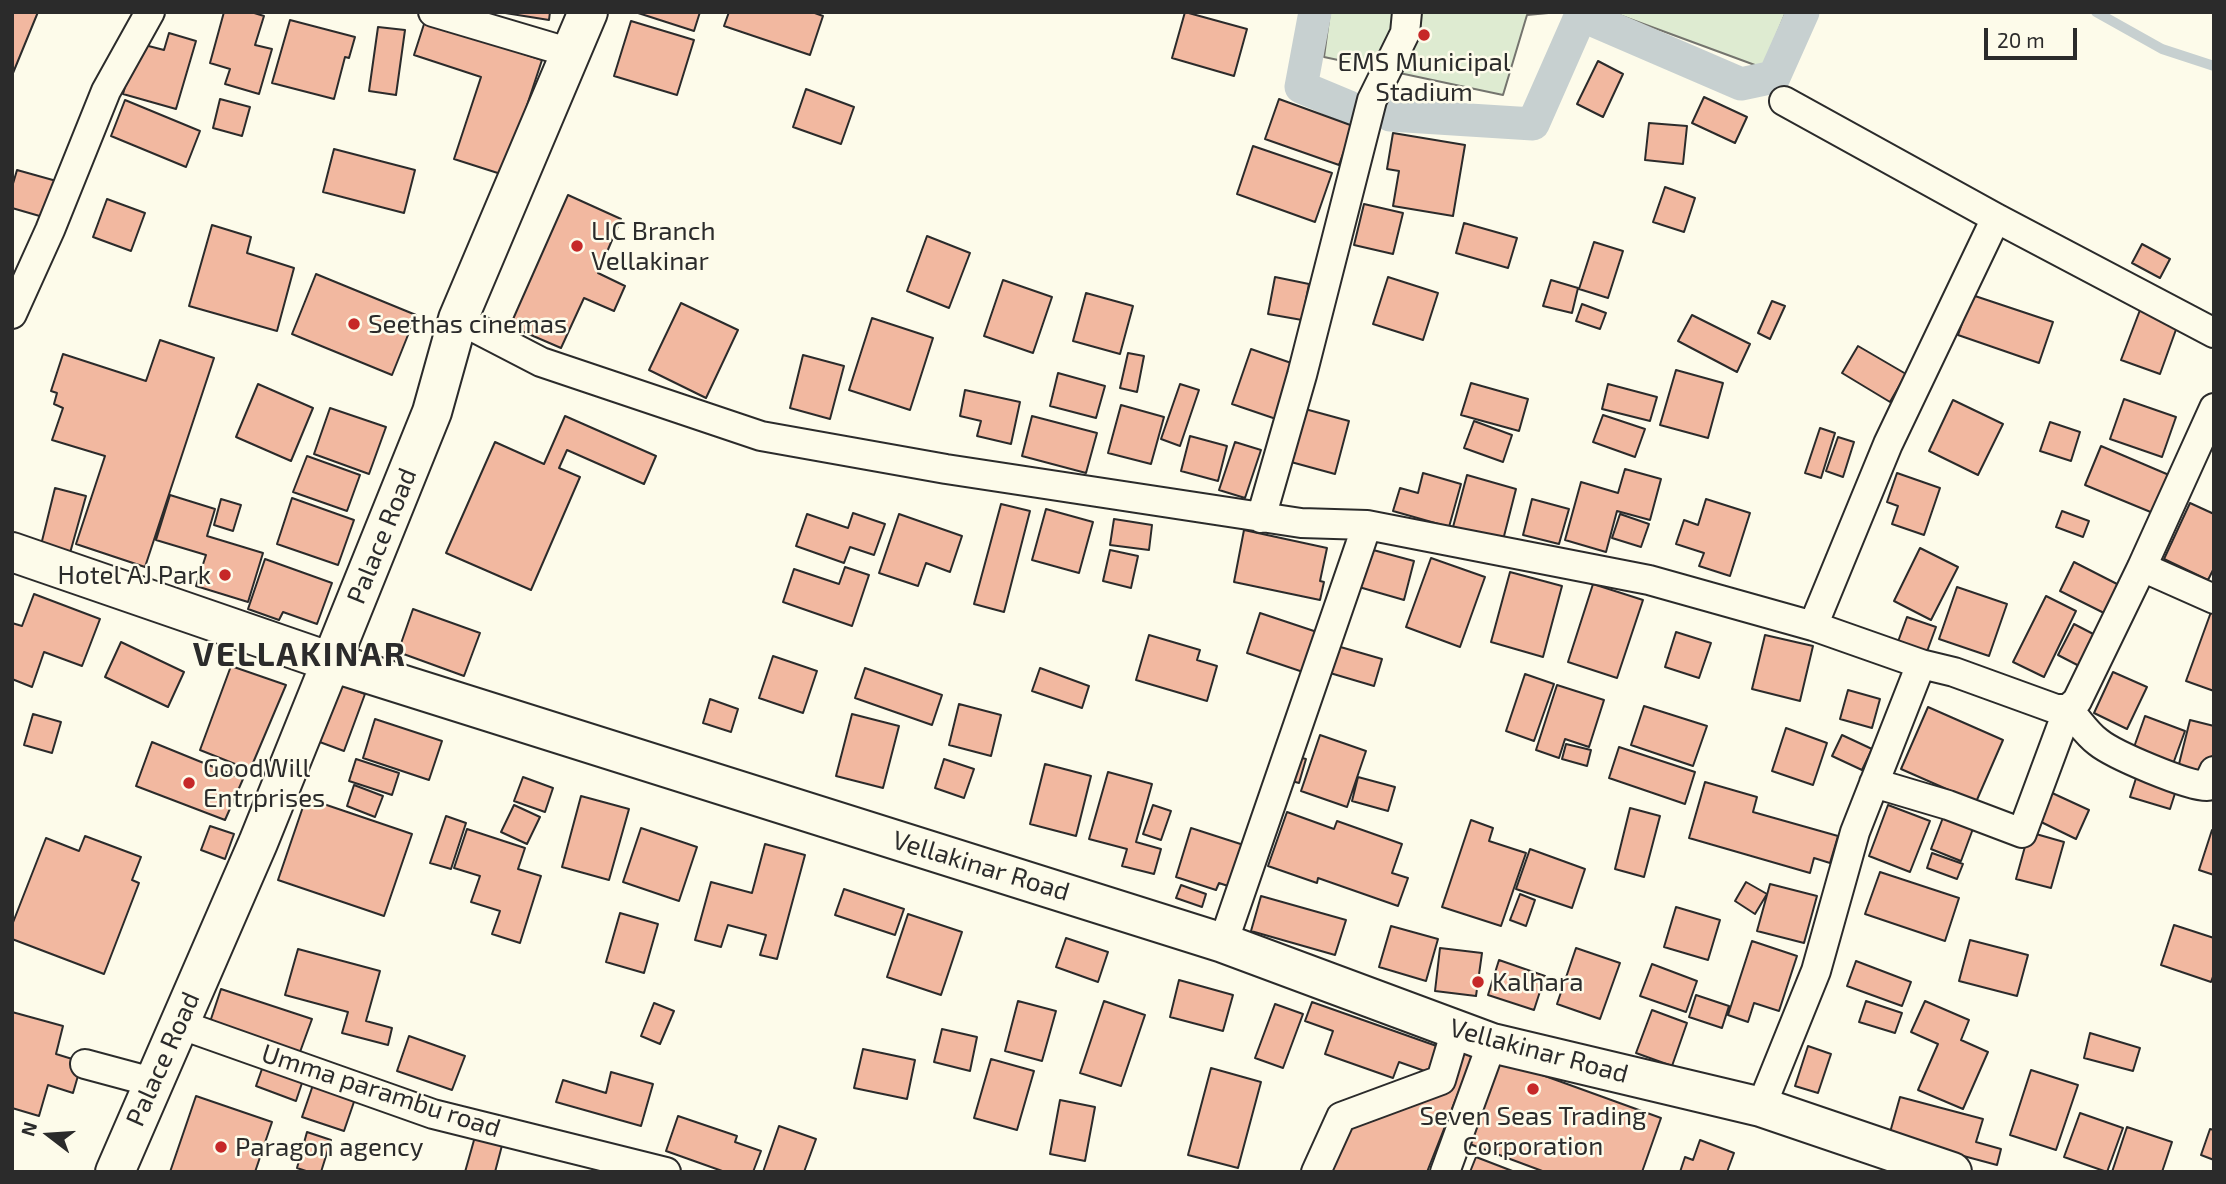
<!DOCTYPE html>
<style>
body{margin:0}
#map{position:relative;width:2226px;height:1184px;overflow:hidden;background:#fdfbea;font-family:"Exo 2",sans-serif}
canvas{display:block}
.frame{position:absolute;inset:0;border:14px solid #2b2b2b;pointer-events:none}
.north{position:absolute;left:14px;top:1100px;width:70px;height:70px;-webkit-text-stroke:5px #fdfbea;paint-order:stroke;rotate:287deg;font-size:19px;font-weight:700;line-height:28px;text-align:center;color:#2b2b2b}
.north::after{content:'';display:block;margin:auto;width:24px;height:32px;background:#2b2b2b;clip-path:polygon(50% 0,100% 100%,50% 72%,0 100%)}
.scale{position:absolute;left:1984px;top:28px;width:93px;height:32px;box-sizing:border-box;border:4px solid #2b2b2b;border-top:0;padding-left:9px;font-size:21px;line-height:24px;white-space:nowrap;color:#2b2b2b;-webkit-text-stroke:5px #fdfbea;paint-order:stroke}
</style>
<div id="map">
<canvas width="2226" height="1184"></canvas>
<div class="frame"></div>
<div class="north">N</div>
<div class="scale">20 m</div>
</div>
<script>
const ctx = document.querySelector('canvas').getContext('2d');
ctx.lineJoin = 'round';
function fill(path, color) {
  ctx.fillStyle = color;
  ctx.fill(path, 'evenodd');
}
function stroke(path, color, width, dash) {
  ctx.strokeStyle = color;
  ctx.lineWidth = width;
  ctx.lineCap = dash ? 'butt' : 'round';
  ctx.setLineDash(dash || []);
  ctx.stroke(path);
}
function drawText(font, color, halo, rows, align = 'center') {
  ctx.font = font + ' "Exo 2",sans-serif';
  ctx.lineWidth = 5;
  ctx.setLineDash([]);
  ctx.textBaseline = 'middle';
  ctx.strokeStyle = halo;
  ctx.fillStyle = color;
  for (const [text, x, y, turn = 0] of rows) {
    ctx.save();
    ctx.translate(x, y);
    ctx.rotate((+turn || 0) * Math.PI / 180);
    ctx.textAlign = isNaN(turn) ? turn : align;
    if (halo) ctx.strokeText(text, 0, 0);
    ctx.fillText(text, 0, 0);
    ctx.restore();
  }
}
const green = new Path2D(`
 M1330 12H1559L1527 15 1503 95 1324 57Z
 M1611 12H1786L1763 68Z`);
const stream = new Path2D(`
 M2096 12 2162 49 2214 66`);
const canal = new Path2D(`
 M1315 12 1301 87 1349 107
 M1390 115 1533 124 1581 15 1741 84 1774 77 1803 12`);
const building = new Path2D(`
 M12 12H38L13 73 12 72Z
 M224 12H251L264 16 255 45 272 49 259 94 225 84 230 69 210 63Z
 M499 12H550L549 20Z
 M635 12H700L694 31Z
 M729 12H812L823 16 810 55 724 26Z
 M1185 12 1247 29 1234 76 1172 58Z
 M290 20 355 37 349 58 345 57 334 99 272 83Z
 M425 21 542 60 504 175 454 159 481 77 414 55Z
 M631 21 694 40 677 95 614 76Z
 M378 27 405 30 396 95 369 91Z
 M169 33 196 41 176 109 123 94 137 43 164 50Z
 M1598 61 1623 74 1603 117 1577 104Z
 M806 89 854 107 841 144 793 127Z
 M1704 97 1747 117 1735 143 1692 123Z
 M220 99 250 107 242 136 213 128Z
 M1279 99 1353 126 1339 165 1265 139Z
 M125 100 200 131 186 167 111 136Z
 M1649 123 1687 126 1683 164 1645 160Z
 M1393 133 1465 145 1453 216 1393 206 1399 171 1387 169Z
 M1253 146 1332 173 1315 222 1237 194Z
 M334 149 415 170 404 213 323 192Z
 M17 170 60 182 50 219 12 208V187Z
 M1665 187 1695 198 1684 232 1653 222Z
 M568 195 621 219 598 273 625 286 614 311 584 298 561 348 510 326Z
 M107 199 145 213 131 251 93 237Z
 M1364 204 1403 213 1393 254 1354 245Z
 M1464 223 1517 238 1508 268 1456 253Z
 M212 225 251 237 247 253 294 268 277 331 189 306Z
 M927 236 970 253 949 308 907 291Z
 M1594 242 1623 251 1608 298 1579 289Z
 M2142 244 2170 259 2160 278 2132 263Z
 M316 274 416 315 392 375 292 334Z
 M1275 277 1309 284 1302 320 1268 314Z
 M1388 277 1438 293 1423 340 1373 324Z
 M1003 280 1052 297 1033 353 984 336Z
 M1551 280 1578 288 1572 313 1543 306Z
 M1086 293 1133 306 1120 354 1073 341Z
 M1972 295 2053 322 2039 363 1958 335Z
 M1772 301 1785 306 1770 339 1758 333Z
 M681 303 738 330 706 398 649 370Z
 M1582 304 1606 313 1600 329 1576 321Z
 M2140 310 2178 324 2160 374 2121 360Z
 M1692 315 1750 344 1737 372 1678 341Z
 M872 318 933 338 910 410 849 390Z
 M160 340 214 358 145 567 76 544 105 456 52 440 63 408 54 404 57 393 51 391 63 354 146 381Z
 M1858 346 1906 374 1890 402 1842 373Z
 M1251 349 1297 365 1279 420 1232 404Z
 M1128 353 1144 356 1137 392 1120 388Z
 M803 355 844 366 830 419 790 408Z
 M1676 370 1723 383 1708 438 1660 425Z
 M1058 373 1105 386 1096 418 1050 406Z
 M1471 383 1528 399 1519 431 1461 415Z
 M258 384 313 408 291 461 236 437Z
 M1180 384 1199 390 1180 446 1161 439Z
 M1608 384 1657 397 1650 421 1602 409Z
 M965 390 1020 402 1011 444 977 436 981 421 960 416Z
 M2124 399 2176 417 2162 457 2110 439Z
 M1953 400 2003 424 1978 475 1929 451Z
 M1121 405 1164 417 1151 464 1108 453Z
 M330 408 386 427 369 474 314 454Z
 M1305 409 1349 421 1335 474 1291 462Z
 M1603 415 1645 429 1635 457 1593 442Z
 M565 416 656 456 644 484 567 450 559 468 580 477 531 590 446 553 495 442 544 464Z
 M1032 416 1097 433 1086 473 1022 456Z
 M1474 421 1512 435 1503 462 1464 448Z
 M2050 422 2080 432 2071 461 2040 451Z
 M1820 428 1835 433 1821 478 1805 473Z
 M1190 436 1227 446 1218 481 1181 471Z
 M1838 437 1854 442 1843 477 1826 471Z
 M1235 442 1261 450 1245 498 1219 490Z
 M2101 446 2169 475 2153 513 2085 485Z
 M307 456 360 475 347 511 293 492Z
 M1625 469 1661 479 1650 520 1617 511 1606 552 1565 540 1581 482 1618 493Z
 M1423 473 1461 484 1449 527 1393 511 1400 488 1418 493Z
 M1897 473 1940 488 1924 535 1892 524 1898 506 1887 502Z
 M1467 475 1516 489 1503 540 1453 527Z
 M55 488 86 496 70 553 41 545Z
 M170 495 215 509 207 536 263 553 248 602 196 586 206 555 156 540Z
 M292 498 354 520 338 565 277 544Z
 M221 499 241 505 233 531 214 525Z
 M1532 499 1569 509 1559 544 1523 535Z
 M1706 499 1750 513 1730 576 1699 566 1704 553 1676 544 1684 520 1698 525Z
 M2190 503 2214 514V568L2208 580 2164 559Z
 M1001 504 1030 511 1004 612 974 604Z
 M1046 509 1093 522 1079 573 1032 560Z
 M2062 511 2089 521 2083 537 2056 527Z
 M853 513 885 524 874 555 850 547 844 563 796 546 807 514 848 528Z
 M899 514 962 536 950 572 926 563 918 586 879 573Z
 M1620 514 1649 524 1641 547 1612 538Z
 M1114 519 1152 525 1149 550 1110 545Z
 M1244 530 1327 548 1320 581 1324 582 1320 600 1234 582Z
 M1362 547 1414 561 1404 600 1352 585Z
 M1920 548 1958 567 1931 620 1894 601Z
 M1110 550 1138 556 1131 588 1103 581Z
 M1431 558 1485 577 1460 647 1406 627Z
 M265 559 332 583 317 624 283 612 279 620 248 609Z
 M2074 562 2119 585 2104 613 2060 591Z
 M845 567 869 575 852 626 783 602 794 569 839 584Z
 M1510 572 1562 586 1543 657 1491 642Z
 M1593 584 1643 600 1617 678 1568 662Z
 M1957 587 2007 604 1989 656 1939 639Z
 M34 594 100 619 82 666 44 652 32 687 12 679V623L22 626Z
 M2046 596 2076 611 2044 677 2013 662Z
 M413 609 480 633 464 676 398 652Z
 M2211 612 2214 613V691L2186 681Z
 M1260 613 1317 632 1303 672 1247 653Z
 M1907 617 1936 627 1925 657 1896 647Z
 M2074 624 2101 638 2085 669 2058 655Z
 M1676 632 1711 643 1699 678 1665 667Z
 M1149 635 1200 650 1197 660 1217 666 1207 701 1136 680Z
 M1765 635 1813 646 1800 701 1752 689Z
 M121 642 184 672 168 707 105 677Z
 M1337 646 1382 659 1374 686 1330 673Z
 M773 656 817 671 803 713 759 698Z
 M231 666 286 685 250 770 200 750Z
 M865 668 942 695 932 725 855 698Z
 M1040 668 1089 686 1082 708 1032 691Z
 M2113 672 2147 687 2127 729 2094 713Z
 M1525 674 1554 684 1534 741 1506 731Z
 M339 684 365 694 344 751 317 741Z
 M1557 685 1604 700 1589 747 1565 739 1559 758 1536 750Z
 M1848 690 1880 699 1872 728 1840 719Z
 M710 699 738 709 731 732 703 723Z
 M959 704 1001 715 991 756 949 745Z
 M1644 706 1707 726 1693 766 1631 745Z
 M1928 707 2003 740 1976 802 1901 769Z
 M33 714 61 722 52 753 24 745Z
 M852 714 899 726 883 788 836 776Z
 M2145 716 2185 731 2173 764 2133 750Z
 M375 719 442 741 429 780 363 758Z
 M2190 720 2214 726V751L2208 775 2178 768Z
 M1786 728 1827 743 1813 785 1772 771Z
 M1320 735 1366 751 1347 807 1301 791Z
 M1842 735 1872 749 1862 770 1832 756Z
 M152 742 243 779 225 820 136 786Z
 M1566 744 1591 750 1587 766 1562 759Z
 M1619 747 1695 772 1685 804 1609 778Z
 M1294 756 1306 759 1299 783 1288 780Z
 M356 759 399 773 392 795 349 781Z
 M944 759 974 769 964 798 935 788Z
 M1045 764 1091 776 1076 836 1030 824Z
 M1108 772 1152 784 1136 842 1161 849 1154 874 1122 866 1127 849 1089 839Z
 M2138 772 2178 784 2170 809 2130 797Z
 M523 777 553 788 545 812 514 801Z
 M1358 777 1395 787 1388 811 1352 801Z
 M1705 782 1757 797 1753 812 1838 836 1830 863 1814 858 1810 873 1689 838Z
 M354 785 383 796 375 817 347 806Z
 M2050 792 2089 810 2076 839 2037 820Z
 M581 796 629 809 609 880 562 867Z
 M306 798 412 834 384 916 278 880Z
 M514 805 540 817 527 844 501 832Z
 M1153 805 1171 811 1161 840 1143 834Z
 M1888 805 1930 821 1910 872 1869 856Z
 M1630 808 1660 816 1644 877 1615 869Z
 M1287 812 1334 829 1337 821 1402 844 1392 873 1408 878 1398 906 1318 878 1317 883 1268 866Z
 M1944 815 1974 826 1961 861 1931 849Z
 M446 816 466 823 451 869 430 863Z
 M1471 820 1493 828 1489 841 1526 853 1501 926 1442 907Z
 M210 826 234 834 225 859 201 850Z
 M641 828 697 847 679 901 623 882Z
 M1191 828 1253 848 1240 890 1219 883 1216 890 1176 877Z
 M467 829 525 848 518 869 541 876 520 943 492 934 500 911 471 902 480 876 454 868Z
 M2212 830H2214V875L2199 870Z
 M2029 832 2064 842 2051 888 2016 879Z
 M85 836 141 857 132 880 139 883 104 974 12 939V925L46 838 79 851Z
 M765 844 805 855 777 959 760 955 766 935 728 925 721 947 695 940 711 882 752 893Z
 M1530 849 1585 869 1572 908 1516 889Z
 M1932 853 1963 864 1957 879 1927 868Z
 M1880 872 1959 898 1945 941 1865 914Z
 M1746 882 1767 894 1755 914 1735 901Z
 M1770 884 1817 896 1804 943 1757 931Z
 M1181 885 1206 894 1202 907 1176 898Z
 M844 889 904 909 895 935 835 915Z
 M1520 894 1535 900 1526 926 1510 920Z
 M1261 896 1346 920 1335 955 1251 931Z
 M1676 907 1720 920 1708 960 1664 947Z
 M620 913 658 924 644 973 606 962Z
 M908 914 962 932 941 995 887 977Z
 M2174 925 2214 938V974L2211 982 2161 965Z
 M1391 926 1438 939 1426 981 1379 967Z
 M1066 938 1108 952 1098 982 1056 967Z
 M1970 940 2028 955 2017 996 1959 981Z
 M1752 941 1797 956 1779 1011 1754 1003 1748 1022 1728 1015Z
 M1440 948 1482 953 1476 996 1435 991Z
 M1576 948 1620 963 1600 1019 1557 1004Z
 M298 949 380 971 366 1021 392 1028 388 1045 342 1033 348 1012 285 995Z
 M1499 960 1545 976 1534 1010 1488 995Z
 M1856 961 1911 982 1902 1006 1847 986Z
 M1652 964 1697 981 1686 1012 1640 996Z
 M1179 980 1233 995 1223 1031 1170 1017Z
 M221 989 312 1019 300 1052 210 1022Z
 M1696 995 1729 1006 1722 1028 1689 1017Z
 M1018 1001 1056 1011 1042 1061 1005 1051Z
 M1104 1001 1145 1015 1121 1086 1080 1073Z
 M1866 1001 1902 1013 1895 1033 1859 1022Z
 M1925 1001 1969 1020 1961 1040 1988 1052 1963 1109 1918 1090 1938 1044 1911 1032Z
 M1312 1002 1448 1050 1439 1076 1399 1062 1393 1078 1325 1054 1333 1031 1305 1021Z
 M654 1003 674 1011 660 1044 641 1036Z
 M1275 1004 1303 1014 1283 1068 1255 1058Z
 M1652 1010 1687 1023 1672 1066 1636 1053Z
 M12 1012 63 1026 56 1054 82 1062 73 1093 48 1085 39 1116 12 1108Z
 M942 1029 977 1037 970 1071 934 1062Z
 M2090 1033 2140 1048 2133 1071 2084 1058Z
 M409 1036 465 1056 452 1090 397 1071Z
 M1454 1045 1474 1053 1427 1172H1322L1346 1120 1444 1083Z
 M1808 1046 1831 1054 1818 1093 1795 1086Z
 M863 1049 915 1060 907 1099 854 1088Z
 M991 1059 1034 1071 1017 1130 974 1118Z
 M1498 1059 1661 1118 1642 1172H1545L1467 1143Z
 M263 1066 303 1080 296 1101 256 1086Z
 M1211 1068 1261 1082 1238 1168 1188 1155Z
 M2031 1070 2078 1085 2056 1150 2010 1135Z
 M611 1072 653 1084 641 1126 556 1102 563 1080 606 1093Z
 M314 1082 356 1096 344 1131 302 1117Z
 M196 1096 272 1122 255 1172H170Z
 M1900 1097 1983 1119 1976 1142 2001 1149 1997 1165 1889 1136Z
 M1060 1100 1095 1107 1085 1161 1050 1154Z
 M2080 1113 2123 1128 2107 1172 2064 1157Z
 M678 1116 737 1136 735 1142 761 1151 753 1172H725L666 1151Z
 M478 1126 505 1134 495 1172H465Z
 M779 1126 816 1139 804 1172H763Z
 M2127 1127 2172 1142 2162 1172H2112Z
 M2210 1129 2214 1130V1160L2201 1155Z
 M307 1132 331 1140 321 1172H309L297 1168Z
 M1700 1140 1734 1153 1727 1172H1680L1685 1157 1693 1160Z
 M1476 1157 1515 1172H1470Z`);
const minor = new Path2D(`
 M433 12 571 53
 M1784 101 1996 218 2214 333
 M12 314 50 230 106 91 150 12
 M458 319 541 362 761 436 946 469 1301 523 1367 525 1649 580 1813 626 1921 664 1855 832 1816 971 1761 1107
 M1261 518 1302 375 1372 100 1405 33 1407 12
 M2142 567 2214 599
 M1813 626 1888 444 1996 218
 M1921 664 1954 672 2056 709H2068L2077 701 2142 567 2214 408
 M1874 783 1948 805 2022 833 2068 709C2078 720 2087 734 2098 742 2114 755 2187 786 2207 786L2214 771
 M1223 943 1367 525
 M179 1024 433 1114 666 1172
 M85 1064 152 1082
 M1316 1172 1341 1117 1441 1080 1456 1030
 M1445 1172 1492 1043`);
const secondary = new Path2D(`
 M12 552 331 662 1223 943 1492 1043 1761 1107 1952 1172
 M115 1172 258 843 432 412 458 319 588 12`);
const markers = [
 [1424,35,7,"#c62828"],
 [577,246,7,"#c62828"],
 [354,324,7,"#c62828"],
 [225,575,7,"#c62828"],
 [189,783,7,"#c62828"],
 [1478,982,7,"#c62828"],
 [1533,1089,7,"#c62828"],
 [221,1147,7,"#c62828"]
];
const poiNames = [
 ["EMS Municipal",1424,62,"center"],
 ["Stadium",1424,92,"center"],
 ["LIC Branch",591,231],
 ["Vellakinar",591,261],
 ["Seethas cinemas",368,324],
 ["Hotel AJ Park",211,575,"right"],
 ["GoodWill",203,768],
 ["Entrprises",203,798],
 ["Kalhara",1492,982],
 ["Seven Seas Trading",1533,1116,"center"],
 ["Corporation",1533,1146,"center"],
 ["Paragon agency",235,1147]
];
const streetNames = [
 ["Palace Road",382,536,-68],
 ["Vellakinar Road",981,866,17],
 ["Vellakinar Road",1539,1051,15],
 ["Palace Road",163,1059,-66],
 ["Umma parambu road",381,1091,18]
];
const districtNames = [
 ["VELLAKINAR",300,655]
];
fill(green, '#deebd1');
stroke(green, '#74746e', 2);
stroke(stream, '#c7d0d0', 10);
stroke(canal, '#c7d0d0', 33);
fill(building, '#f2b8a0');
stroke(building, '#2b2b2b', 2);
stroke(minor, '#2b2b2b', 32);
stroke(secondary, '#2b2b2b', 42);
stroke(minor, '#fdfbea', 28);
stroke(secondary, '#fdfbea', 38);
for (const [x, y, r, color] of markers) {
  const dot = new Path2D();
  dot.arc(x, y, r, 0, 2 * Math.PI);
  ctx.fillStyle = color;
  ctx.fill(dot);
  stroke(dot, '#fdfbea', 2.5);
}
drawText('26px', '#2b2b2b', '#fdfbea', poiNames, 'left');
drawText('26px', '#2b2b2b', '#fdfbea', streetNames);
ctx.letterSpacing = '2px';
drawText('bold 33px', '#2b2b2b', '#fdfbea', districtNames);
ctx.letterSpacing = '0px';
</script>
